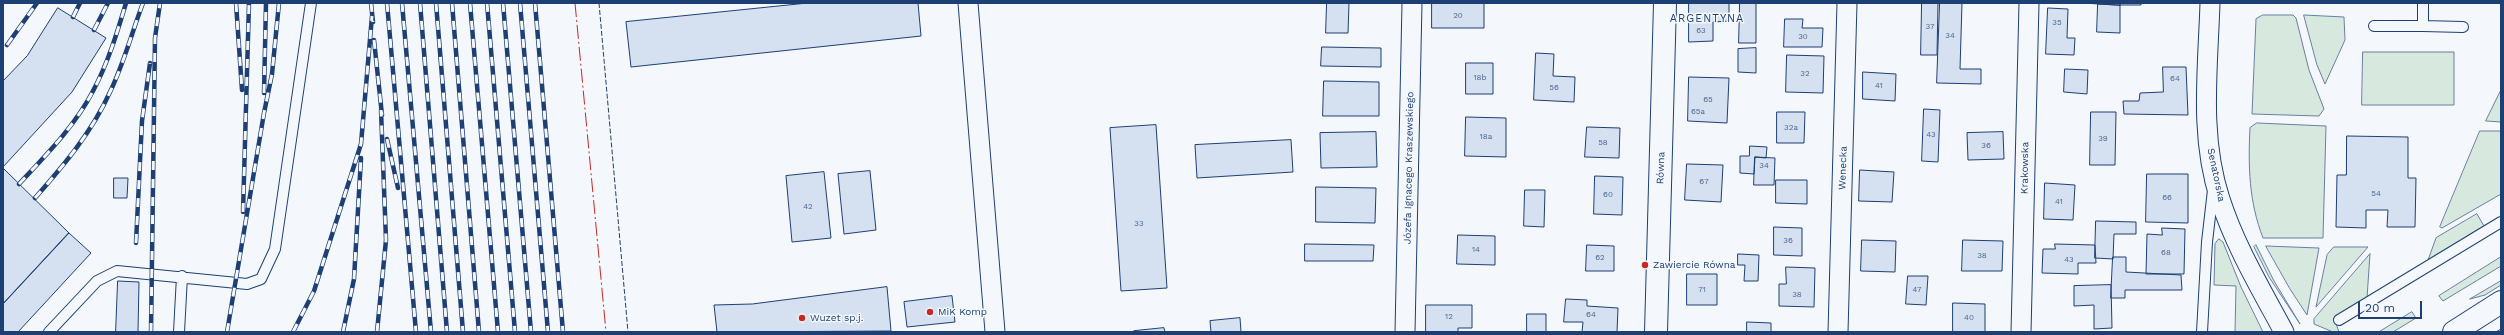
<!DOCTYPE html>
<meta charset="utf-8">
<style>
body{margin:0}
#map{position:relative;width:2504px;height:335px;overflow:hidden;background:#f4f7fb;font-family:"Work Sans",sans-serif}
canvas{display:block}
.frame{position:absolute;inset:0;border:4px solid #1d3f73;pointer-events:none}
.scale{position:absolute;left:2358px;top:301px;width:64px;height:18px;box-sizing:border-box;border:2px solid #1d3f73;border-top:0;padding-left:5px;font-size:12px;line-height:14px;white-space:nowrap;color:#1d3f73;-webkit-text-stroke:3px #f4f7fb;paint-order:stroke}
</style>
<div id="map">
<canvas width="2504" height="335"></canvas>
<div class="frame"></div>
<div class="scale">20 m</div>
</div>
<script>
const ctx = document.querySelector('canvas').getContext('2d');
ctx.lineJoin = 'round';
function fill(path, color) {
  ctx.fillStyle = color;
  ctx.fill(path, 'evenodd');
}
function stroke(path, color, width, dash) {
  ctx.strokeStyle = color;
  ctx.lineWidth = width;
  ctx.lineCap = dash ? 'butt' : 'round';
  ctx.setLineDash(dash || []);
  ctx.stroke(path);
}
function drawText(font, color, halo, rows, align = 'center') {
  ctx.font = font + ' "Work Sans",sans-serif';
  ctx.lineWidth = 3;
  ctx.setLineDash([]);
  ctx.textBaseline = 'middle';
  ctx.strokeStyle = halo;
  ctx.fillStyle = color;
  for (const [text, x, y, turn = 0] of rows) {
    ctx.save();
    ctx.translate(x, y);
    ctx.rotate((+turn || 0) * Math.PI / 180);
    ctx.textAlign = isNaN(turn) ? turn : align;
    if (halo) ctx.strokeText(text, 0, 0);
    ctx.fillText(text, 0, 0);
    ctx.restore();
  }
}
const green = new Path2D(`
 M2263 15H2293L2296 18 2309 70 2324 109 2319 116 2252 114 2256 19Z
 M2304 15 2344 17 2345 40 2325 84 2317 65Z
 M2363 52H2454V105H2362Z
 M2501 90V122L2486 121Z
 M2257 123 2326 126 2323 238H2263C2249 202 2248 166 2250 128Z
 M2480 131H2501V194L2442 228 2440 227Z
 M2477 214 2484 226 2428 260 2436 238Z
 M2219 239 2223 242 2241 287 2263 332H2235L2236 286 2214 285 2215 244Z
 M2256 245 2274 281 2300 324 2269 277 2254 247Z
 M2266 246 2319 248 2307 315 2290 289Z
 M2334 247H2368L2316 307 2327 255Z
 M2370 254 2367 298 2334 318 2339 332H2333L2314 324V319Z
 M2501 257V266L2443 301 2439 296Z
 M2501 281V285L2485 295 2470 299Z
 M2412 312 2416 318 2393 332H2379Z`);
const building = new Path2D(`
 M808 3H918L921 36 631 67 626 22Z
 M1327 3H1349L1348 33H1326Z
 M1432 3H1484V28H1432Z
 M1689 3H1729V21L1713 22V41L1689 42Z
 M1740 3H1756V43H1739Z
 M1922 3H1938L1937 55H1921Z
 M1940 3H1962L1960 69H1981V84L1937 83Z
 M2084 3H2121L2120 5Z
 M2121 3H2141V5H2120Z
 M2098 4 2120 5V33L2097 32Z
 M58 8 106 38 72 92 3 167V81L27 56Z
 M2048 8 2068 9 2067 38H2075L2074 55 2046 54Z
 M1785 19H1803L1802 28H1823L1822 47H1784Z
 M1322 47 1381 48V67L1321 66Z
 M1756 48V73L1738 72V49Z
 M1536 53 1554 54 1553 76 1575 77 1574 102 1534 100Z
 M1787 55 1824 56 1823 93 1786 92Z
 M1466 63H1493V94H1466Z
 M2163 67H2186L2188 115 2124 114 2123 101H2139L2140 93 2163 92Z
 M2065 69 2088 70 2087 94 2064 92Z
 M1863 72 1896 74 1895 101 1863 99Z
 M1689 77 1729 78 1727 123 1688 121Z
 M1324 81 1379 82V116H1323Z
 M1924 109 1940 110 1938 162 1922 161Z
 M1777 112H1805L1804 143H1777Z
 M2091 112H2116L2115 165H2090Z
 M1466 117 1506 118V157L1465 156Z
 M1156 125 1167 288 1121 291 1110 128Z
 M1587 127 1620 128 1619 158 1585 157Z
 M1376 132 1377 167 1321 168 1320 133Z
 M2003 132 2004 159 1968 160 1967 133Z
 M2347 136 2408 137V178H2416L2415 227H2387L2388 210H2366V228L2336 227 2337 175H2346Z
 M1291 140 1293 172 1197 178 1195 145Z
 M1750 146 1767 147 1766 158 1755 157 1754 174 1740 173V156H1749Z
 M1755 157 1775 158 1774 185H1754Z
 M1687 164 1723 165 1721 202 1685 200Z
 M3 168 69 233 3 304Z
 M1860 170 1894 172 1892 202 1859 201Z
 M870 171 876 230 844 234 838 174Z
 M824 172 831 238 792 242 786 176Z
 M2147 174H2188V223L2146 222Z
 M1595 176 1623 177 1622 215 1594 214Z
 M114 178H128L127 198H114Z
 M1776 180H1807V204L1776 203Z
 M2045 183 2075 185 2073 220 2044 219Z
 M1316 187 1376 188 1375 223 1316 222Z
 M1525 190H1545L1544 227 1524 226Z
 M2096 221 2136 222V234H2114L2113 259 2095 258Z
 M1774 227 1802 228V256L1774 255Z
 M2162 228 2185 229 2184 274H2146L2147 234 2162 235Z
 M69 233 91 253 18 332H3V304Z
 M1458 235 1495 236V265L1457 264Z
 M1862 240 1896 241 1895 272 1861 271Z
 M1963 240 2003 241 2002 271H1962Z
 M1305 244 1374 245 1373 261H1305Z
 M2055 244 2095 245 2096 263H2078V274L2042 273 2043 249H2055Z
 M1587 245 1614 246V271H1586Z
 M1738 254 1759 255 1758 281H1744L1745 265H1738Z
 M2113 257H2126V272L2181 275 2182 290H2125V298H2111Z
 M1786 267 1815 268 1814 307 1779 306V284H1786Z
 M1687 274H1717V305H1687Z
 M1908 276H1928L1926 305 1906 304Z
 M118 281 139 282 138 332H116Z
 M2111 285 2112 328 2094 329V305L2074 306V286Z
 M887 287 891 331 717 332 714 305 752 304Z
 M952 296 955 322 907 327 904 302Z
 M1566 299 1587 300V306L1618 308 1617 332H1582L1583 322H1564Z
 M1953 303 1985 304V332H1953Z
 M1426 305H1472V328H1458V332H1426Z
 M1527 314H1546V332H1527Z
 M1240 318 1241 332H1211L1210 321Z
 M1747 322 1771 323V332H1747Z
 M1164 328 1165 332H1135L1134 331Z`);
const service = new Path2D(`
 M2374 26H2423V3
 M2423 26 2463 27
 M2339 320 2501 222
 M49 332 97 281 117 271 247 284 261 279 275 249 311 3
 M179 332 182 276
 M2202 332 2207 242 2213 190`);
const minor = new Path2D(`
 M968 3 995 332
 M2210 3C2208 68 2199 136 2220 199 2235 246 2261 289 2284 332
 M1405 332 1412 3
 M1838 332 1847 3
 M2021 332 2029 3`);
const tertiary = new Path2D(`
 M1656 332 1665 3
 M2454 332 2501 302`);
const rail = new Path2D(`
 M236 3 242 90
 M371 3 373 22
 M387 3 416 332
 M402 3 431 332
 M420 3 447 332
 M436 3 463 332
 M452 3 479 332
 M470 3 498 332
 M487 3 515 332
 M503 3 531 332
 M520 3 548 332
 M535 3 563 332
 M73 17 80 3
 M94 30 108 3
 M374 40 382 115
 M7 45 37 3
 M264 93 266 3
 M387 139 398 188
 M19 184C46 155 75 126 93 91 108 63 117 33 126 3
 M35 198C64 165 92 132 110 92 124 63 132 32 143 3
 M243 212 249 3
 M136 243 142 121 150 63
 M151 332 155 38 160 3
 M227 332 264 113 272 74 279 3
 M293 332 314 291 361 144 372 16
 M343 332 354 279 361 158
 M377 332 386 240 381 110`);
const fence = new Path2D(`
 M599 3 628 332
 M2496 332 2501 329`);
const power = new Path2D(`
 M575 3 606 332`);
const markers = [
 [1645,265,4,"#c62828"],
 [930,312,4,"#c62828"],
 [802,318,4,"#c62828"]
];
const numberNames = [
 ["20",1458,16],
 ["35",2057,23],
 ["37",1930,27],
 ["63",1701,31],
 ["34",1950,36],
 ["30",1803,37],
 ["32",1805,74],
 ["18b",1480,78],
 ["64",2175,79],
 ["41",1879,86],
 ["56",1554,88],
 ["65",1708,100],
 ["65a",1698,112],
 ["32a",1791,128],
 ["43",1931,135],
 ["18a",1486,137],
 ["39",2103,139],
 ["58",1603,143],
 ["36",1986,146],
 ["34",1764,166],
 ["67",1704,182],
 ["54",2376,194],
 ["60",1608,195],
 ["66",2167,198],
 ["41",2059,202],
 ["42",808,207],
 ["33",1139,224],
 ["36",1788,241],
 ["14",1476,250],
 ["68",2166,253],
 ["38",1982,256],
 ["62",1600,258],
 ["43",2069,260],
 ["71",1702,290],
 ["47",1917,290],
 ["38",1797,295],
 ["64",1591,315],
 ["12",1449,317],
 ["40",1969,318]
];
const streetNames = [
 ["Józefa Ignacego Kraszewskiego",1409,168,-89],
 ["Równa",1661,168,-88],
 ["Wenecka",1843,168,-88],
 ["Krakowska",2025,168,-89],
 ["Senatorska",2216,175,78]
];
const poiNames = [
 ["Zawiercie Równa",1653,265],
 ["MiK Komp",938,312],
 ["Wuzet sp.j.",810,318]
];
const neighbourhoodNames = [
 ["ARGENTYNA",1707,19]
];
fill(green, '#d7e8df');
stroke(green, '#687fa3', 1);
fill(building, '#d5e0f0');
stroke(building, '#1d3f73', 1);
stroke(service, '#1d3f73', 12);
stroke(minor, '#1d3f73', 21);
stroke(tertiary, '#1d3f73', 24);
stroke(service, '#f4f7fb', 10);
stroke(minor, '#f4f7fb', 19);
stroke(tertiary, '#f4f7fb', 22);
stroke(rail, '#1d3f73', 4.5);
stroke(rail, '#f4f7fb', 3, [9]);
stroke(fence, '#1d3f73', 1, [5, 2]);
stroke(power, '#c62828', 1, [14, 3, 2, 3]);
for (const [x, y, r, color] of markers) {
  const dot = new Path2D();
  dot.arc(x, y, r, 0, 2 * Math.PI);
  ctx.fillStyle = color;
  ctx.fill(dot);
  stroke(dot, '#f4f7fb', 1.5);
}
drawText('8px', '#4b6792', null, numberNames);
drawText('10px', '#1d3f73', '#f4f7fb', streetNames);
drawText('10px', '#1d3f73', '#f4f7fb', poiNames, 'left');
ctx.letterSpacing = '1px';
drawText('11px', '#1d3f73', '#f4f7fb', neighbourhoodNames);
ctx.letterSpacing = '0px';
</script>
